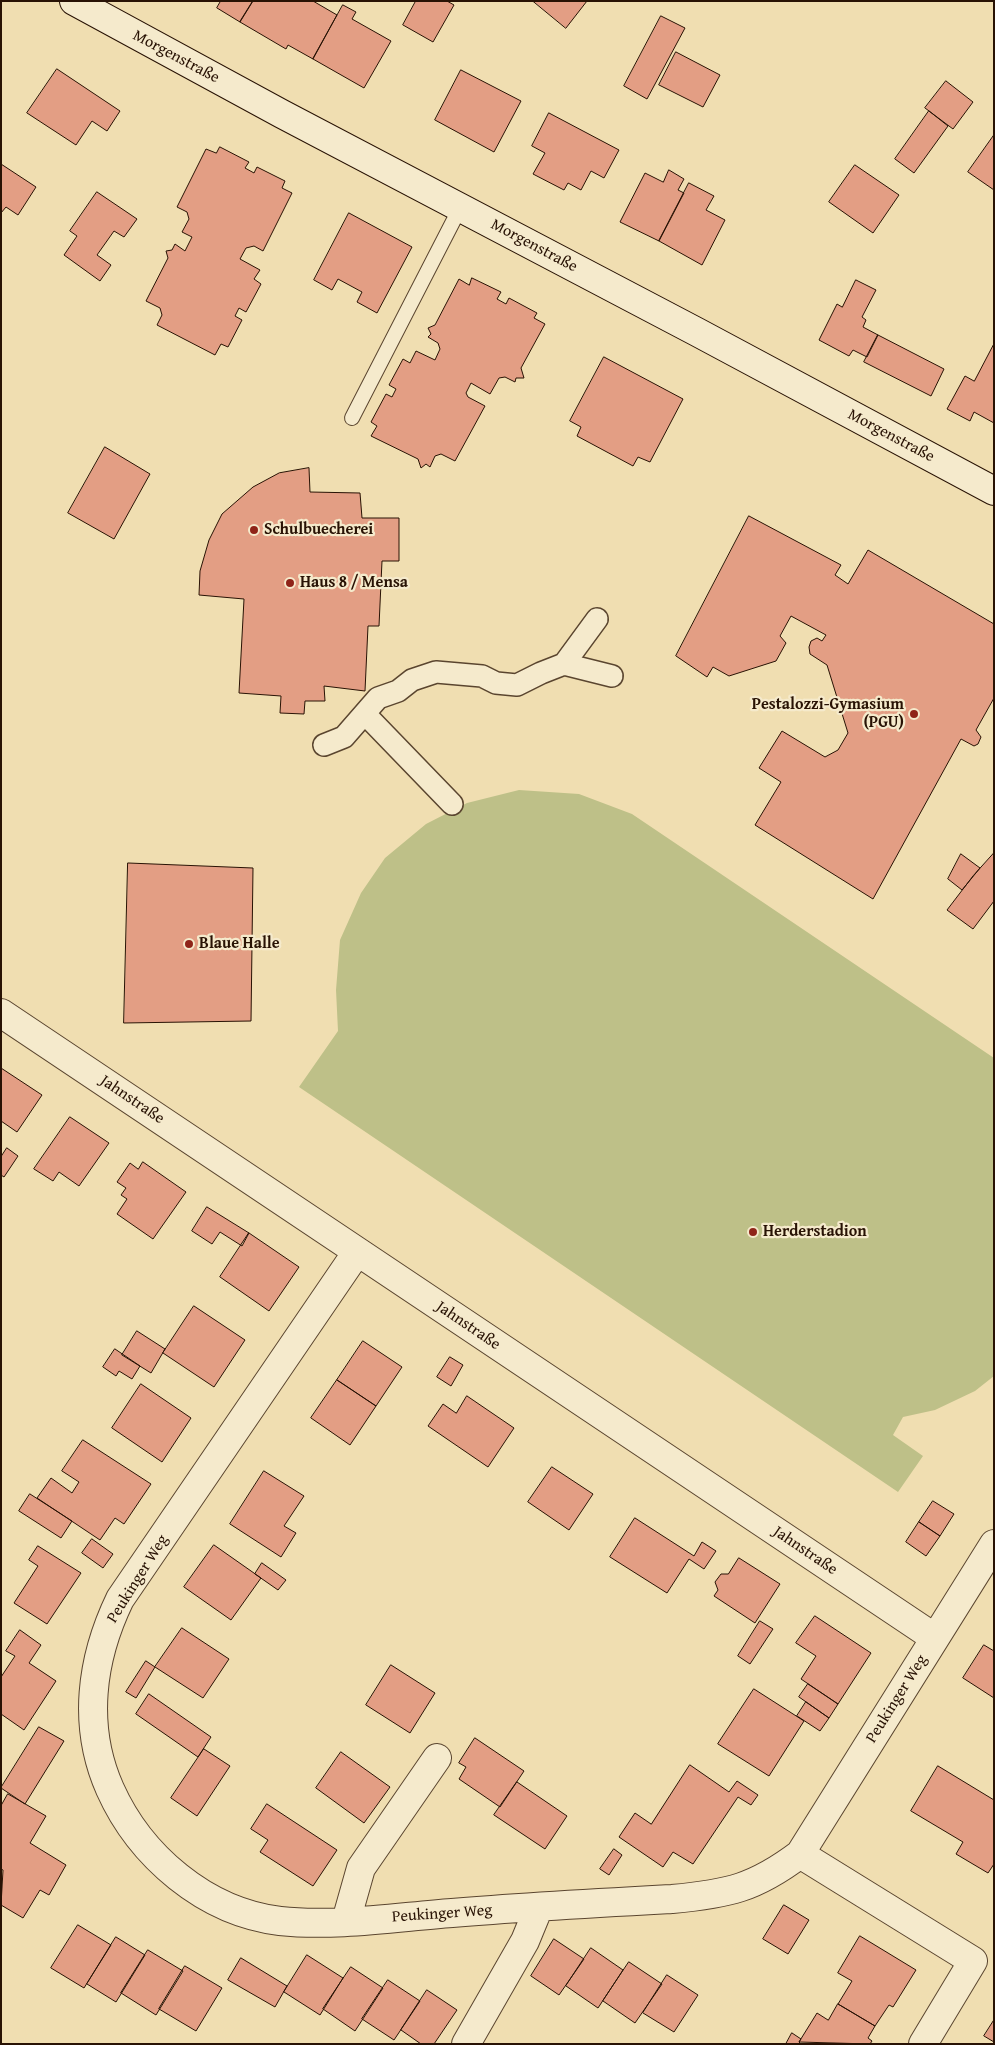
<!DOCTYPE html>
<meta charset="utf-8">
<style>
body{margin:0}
#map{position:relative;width:995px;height:2045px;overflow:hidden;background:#f0deb1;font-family:"Gentium Book Plus",serif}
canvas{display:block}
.frame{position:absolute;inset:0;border:2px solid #281204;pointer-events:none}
</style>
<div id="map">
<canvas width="995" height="2045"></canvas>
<div class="frame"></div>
</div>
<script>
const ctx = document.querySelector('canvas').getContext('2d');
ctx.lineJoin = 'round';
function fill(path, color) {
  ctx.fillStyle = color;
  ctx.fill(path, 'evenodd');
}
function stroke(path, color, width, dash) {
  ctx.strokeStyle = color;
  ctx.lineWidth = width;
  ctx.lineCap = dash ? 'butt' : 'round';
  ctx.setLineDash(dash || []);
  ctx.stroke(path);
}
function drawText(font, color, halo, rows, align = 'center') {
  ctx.font = font + ' "Gentium Book Plus",serif';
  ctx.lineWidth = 4.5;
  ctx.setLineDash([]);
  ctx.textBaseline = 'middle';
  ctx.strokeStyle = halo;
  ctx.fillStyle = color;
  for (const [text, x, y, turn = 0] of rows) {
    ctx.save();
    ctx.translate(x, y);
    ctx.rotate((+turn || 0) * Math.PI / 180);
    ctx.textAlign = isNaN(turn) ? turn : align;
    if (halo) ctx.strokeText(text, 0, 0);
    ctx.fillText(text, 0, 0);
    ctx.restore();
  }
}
const green = new Path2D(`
 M519 790 579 794 632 814 994 1058V1376L975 1391 935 1410 903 1417 893 1435 923 1456 898 1492 299 1087 338 1031 336 990 340 940 361 893 385 858 426 824 467 803Z`);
const building = new Path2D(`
 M221 1H253L240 22 217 8Z
 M253 1H313L337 15 313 59 288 45 286 49 240 22Z
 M416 1H447L454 5 433 42 403 25Z
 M533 1H587L566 28Z
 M343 5 356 12 352 19 391 41 364 88 313 59Z
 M661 16 685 28 647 99 624 86Z
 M676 52 720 75 703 107 659 85Z
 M57 69 120 111 107 131 92 121 76 145 27 113Z
 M461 70 521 101 494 152 435 120Z
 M946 81 973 102 953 129 925 108Z
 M929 111 948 126 914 173 895 159Z
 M549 113 619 150 604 178 591 171 581 190 568 183 564 190 533 174 545 153 532 146Z
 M994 135V190L968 172Z
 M220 147 249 162 245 168 254 173 257 167 285 181 282 188 292 193 263 251 254 246 246 248 240 259 260 270 254 279 261 284 246 312 239 308 235 316 242 320 228 347 221 344 215 355 157 325 162 315 160 308 146 301 168 258 166 251 172 250 175 244 185 251 192 237 182 232 189 219 187 212 177 207 206 149 216 153Z
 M1 164 36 187 18 215 6 207 1 213Z
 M855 165 899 195 873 233 829 202Z
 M669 170 684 179 678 190 684 193 659 241 620 222 645 173 663 182Z
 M689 183 714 196 706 210 725 220 702 265 659 241Z
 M97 192 137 219 124 237 114 231 97 255 111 265 100 281 64 255 77 236 70 231Z
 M349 213 412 247 377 313 357 302 362 292 338 279 332 290 314 280Z
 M472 278 501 292 497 299 506 304 509 298 537 313 534 318 545 324 521 368 524 378H516L515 382 505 377 499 378 490 394 471 383 466 393 468 397 485 406 455 461 441 454 435 456 430 467 426 464 421 468 418 459 371 436 377 426 371 422 386 394 392 397 396 389 389 385 403 359 410 363 416 351 435 360 440 349 438 343 428 337 431 334 428 328 435 325 459 279 469 285Z
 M856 280 876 290 862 317 866 320 863 327 878 335 867 357 853 350 849 356 819 340 837 304 842 307Z
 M878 335 944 369 931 396 864 362Z
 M994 344V423L974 412 970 421 947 409 965 376 974 381Z
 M604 357 683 399 650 462 638 457 633 466 577 436 581 427 570 421Z
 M105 447 150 474 114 539 68 513Z
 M309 468 310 492 360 493 362 518H399V561H382L379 626H368L365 691 324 686 325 701H305L304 714 280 713 281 696 239 693 244 599 199 595 200 571 209 540 222 514 253 487 279 473Z
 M749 516 841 565 835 575 848 584 868 550 994 624V698L976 730 981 737 978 744 974 746 961 739 873 899 755 825 781 782 759 768 782 731 825 757 838 750 848 733 827 665 810 654 809 647 811 641 817 638 822 641 826 635 791 616 780 636 786 643 776 661 729 676 713 667 707 677 676 656Z
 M994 853V901L973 929 947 910 973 876Z
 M961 854 980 868 962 890 948 879Z
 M128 863 253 868 251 1021 124 1023Z
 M1 1068 42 1095 17 1132 1 1121Z
 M70 1117 109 1143 79 1186 59 1172 53 1181 34 1169Z
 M7 1148 18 1156 4 1177 1 1175V1157Z
 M143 1162 186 1192 153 1239 117 1214 127 1199 121 1195 126 1188 117 1182 130 1163 138 1169Z
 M207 1207 249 1233 242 1246 220 1232 212 1244 192 1231Z
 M249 1233 299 1267 269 1311 220 1277Z
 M194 1306 245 1340 214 1387 163 1353Z
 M137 1331 165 1349 151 1373 122 1355Z
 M363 1341 402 1367 376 1406 337 1380Z
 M115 1349 140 1366 132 1379 119 1371 116 1376 103 1367Z
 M450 1357 463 1365 451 1386 437 1377Z
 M337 1380 376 1406 350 1445 311 1418Z
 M141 1384 191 1418 162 1462 112 1428Z
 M467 1396 514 1428 488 1467 428 1426 443 1404 456 1413Z
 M83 1440 151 1484 124 1524 115 1518 100 1540 37 1498 51 1478 72 1493 79 1482 62 1471Z
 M552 1467 593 1494 569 1530 528 1502Z
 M264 1471 304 1496 284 1526 296 1533 281 1557 230 1524Z
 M30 1494 72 1521 61 1538 19 1511Z
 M933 1501 954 1514 940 1536 919 1522Z
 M635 1518 694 1556 702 1542 716 1551 704 1569 689 1559 667 1593 610 1557Z
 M919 1522 940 1536 926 1556 906 1542Z
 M92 1539 113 1554 103 1568 82 1553Z
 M214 1545 261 1578 231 1620 184 1587Z
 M38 1546 81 1573 47 1624 14 1603 38 1566 29 1560Z
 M739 1558 780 1584 755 1623 714 1596 718 1590 715 1582 721 1574H728Z
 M262 1563 286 1580 278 1590 255 1574Z
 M815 1616 871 1653 838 1704 801 1679 816 1656 796 1643Z
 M760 1621 773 1629 750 1664 738 1656Z
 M182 1628 229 1659 203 1698 155 1667Z
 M20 1630 41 1645 29 1663 56 1681 24 1730 1 1714V1677L15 1656 6 1651Z
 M984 1645 994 1651V1698L963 1678Z
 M146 1661 155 1667 136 1698 126 1692Z
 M391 1665 435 1693 410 1733 366 1705Z
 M808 1684 838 1704 829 1718 799 1697Z
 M754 1689 804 1721 769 1776 718 1744Z
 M149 1694 211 1737 198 1757 136 1714Z
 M806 1702 829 1718 820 1731 797 1716Z
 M39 1727 64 1741 25 1804 1 1788Z
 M475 1738 524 1771 500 1807 459 1779 466 1767 459 1763Z
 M204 1749 230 1766 197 1816 171 1798Z
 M341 1752 390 1787 364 1823 316 1788Z
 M690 1765 729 1792 737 1781 758 1795 751 1805 738 1797 693 1864 673 1852 663 1867 619 1837 635 1813 651 1824Z
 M938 1766 994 1800V1864L988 1873 956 1854 963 1842 911 1811Z
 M517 1782 567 1816 545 1849 494 1815Z
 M8 1794 46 1816 30 1843 66 1865 49 1895 40 1890 23 1918 1 1905 3 1870 1 1869V1806Z
 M267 1804 337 1850 313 1886 260 1852 268 1840 251 1829Z
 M614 1849 622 1855 609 1875 600 1869Z
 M784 1905 809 1920 788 1954 763 1939Z
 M78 1925 111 1945 84 1988 51 1968Z
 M860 1936 916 1970 893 2007 889 2005 875 2026 838 2004 852 1981 838 1973Z
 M116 1937 145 1955 116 2002 87 1984Z
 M554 1939 584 1959 559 1995 531 1976Z
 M591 1948 623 1970 598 2008 566 1986Z
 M148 1950 183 1971 156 2015 121 1993Z
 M307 1955 343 1978 320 2015 284 1992Z
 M241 1958 287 1986 275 2007 228 1980Z
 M629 1962 662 1984 635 2023 603 2001Z
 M185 1966 222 1988 196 2031 159 2009Z
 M351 1967 383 1988 355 2031 323 2009Z
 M667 1975 698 1995 674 2032 643 2013Z
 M388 1980 420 2001 394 2040 362 2019Z
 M427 1990 457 2010 434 2044H421L401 2030Z
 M838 2004 875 2026 868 2038 872 2041 870 2044 799 2042 817 2013 828 2020Z
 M994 2020V2042L984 2036Z
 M792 2033 801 2039 799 2042 801 2044H786Z`);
const service = new Path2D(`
 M352 418 460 208`);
const pedestrian = new Path2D(`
 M564 664 597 619
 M365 714 452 804
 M324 745 344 737 378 698 398 691 412 680 436 672 482 676 496 683 517 685 541 673 564 664 612 676`);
const minor = new Path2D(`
 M1 1013 935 1638
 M357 1252 120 1599C91 1659 82 1726 110 1789 140 1856 205 1912 280 1921 334 1927 398 1917 452 1913 525 1907 599 1903 672 1899 728 1894 755 1888 800 1854L994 1544
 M800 1854 973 1961 923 2044
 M346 1921 361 1868 437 1758
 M466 2044 525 1941 539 1907`);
const secondary = new Path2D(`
 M74 1 282 114 697 332 994 491`);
const markers = [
 [254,530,5,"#8f2418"],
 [290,583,5,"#8f2418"],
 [914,714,5,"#8f2418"],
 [189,944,5,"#8f2418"],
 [753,1232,5,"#8f2418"]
];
const streetNames = [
 ["Morgenstraße",176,57,28],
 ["Morgenstraße",534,246,28],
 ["Morgenstraße",891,436,28],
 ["Jahnstraße",132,1100,34],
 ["Jahnstraße",468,1326,34],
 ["Jahnstraße",805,1551,34],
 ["Peukinger Weg",138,1579,-58],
 ["Peukinger Weg",897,1699,-58],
 ["Peukinger Weg",442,1914,-4]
];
const poiNames = [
 ["Schulbuecherei",264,530],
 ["Haus 8 / Mensa",300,583],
 ["Pestalozzi-Gymasium",904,705,"right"],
 ["(PGU)",904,723,"right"],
 ["Blaue Halle",199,944],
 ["Herderstadion",763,1232]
];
fill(green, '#bec088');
fill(building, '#e39e84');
stroke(building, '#281204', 1);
stroke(service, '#5a452f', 16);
stroke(pedestrian, '#5a452f', 24);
stroke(minor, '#5a452f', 30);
stroke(secondary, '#281204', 30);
stroke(service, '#f5eacc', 14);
stroke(pedestrian, '#f5eacc', 21);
stroke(minor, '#f5eacc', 28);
stroke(secondary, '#f5eacc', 28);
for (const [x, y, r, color] of markers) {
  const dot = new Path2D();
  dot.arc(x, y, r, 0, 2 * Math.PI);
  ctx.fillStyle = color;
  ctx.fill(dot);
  stroke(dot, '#f5eacc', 2);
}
drawText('16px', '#281204', '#f5eacc', streetNames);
drawText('bold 16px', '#281204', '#f5eacc', poiNames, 'left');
</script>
